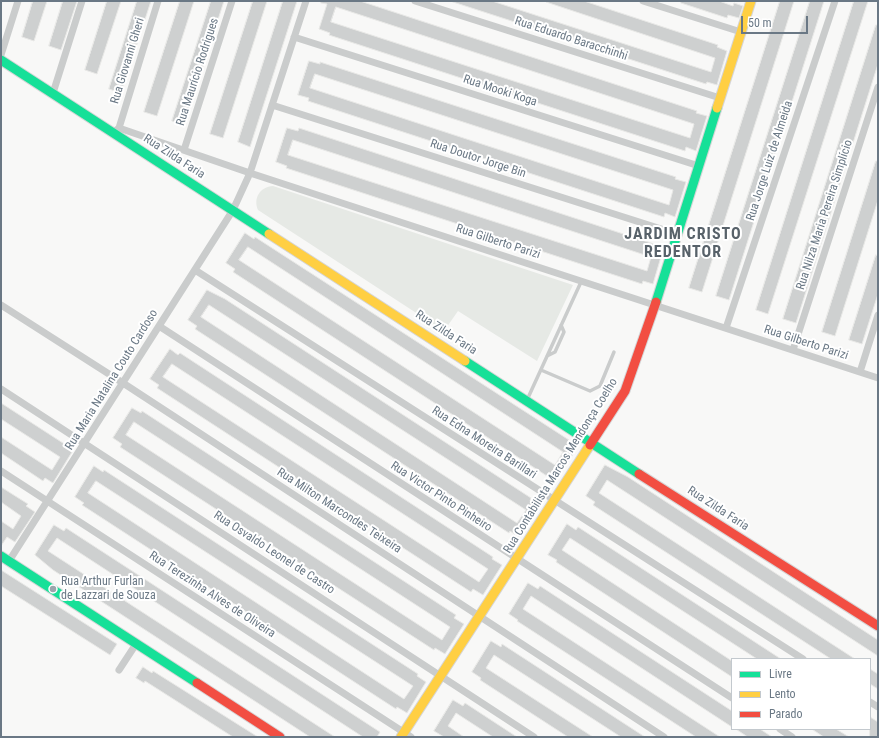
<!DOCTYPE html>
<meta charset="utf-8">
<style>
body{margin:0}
#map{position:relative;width:879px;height:738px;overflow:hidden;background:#f8f8f7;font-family:"Roboto Condensed",sans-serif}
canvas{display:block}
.frame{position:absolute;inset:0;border:2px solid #6a7885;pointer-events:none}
.legend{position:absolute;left:731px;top:658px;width:140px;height:72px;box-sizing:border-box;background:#fff;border:1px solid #c3c9ce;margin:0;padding:5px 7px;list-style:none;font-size:12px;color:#6a7885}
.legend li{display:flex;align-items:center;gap:8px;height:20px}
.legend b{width:20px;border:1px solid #c3c9ce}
.scale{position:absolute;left:741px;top:16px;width:67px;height:18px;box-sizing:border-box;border:2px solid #6a7885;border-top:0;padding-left:5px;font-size:12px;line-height:14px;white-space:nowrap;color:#6a7885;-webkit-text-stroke:3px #fff;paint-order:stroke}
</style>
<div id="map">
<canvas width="879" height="738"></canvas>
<div class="frame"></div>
<ul class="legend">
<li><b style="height:5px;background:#16e098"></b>Livre</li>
<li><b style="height:5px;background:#ffcf43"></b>Lento</li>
<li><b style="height:5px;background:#f24e42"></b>Parado</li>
</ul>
<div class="scale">50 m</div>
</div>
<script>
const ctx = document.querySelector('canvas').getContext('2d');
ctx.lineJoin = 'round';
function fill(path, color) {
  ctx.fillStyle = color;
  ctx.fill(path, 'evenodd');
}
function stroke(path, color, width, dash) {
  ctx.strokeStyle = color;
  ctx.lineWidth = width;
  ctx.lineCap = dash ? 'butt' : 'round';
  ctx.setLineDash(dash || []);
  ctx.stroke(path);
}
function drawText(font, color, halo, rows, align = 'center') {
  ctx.font = font + ' "Roboto Condensed",sans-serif';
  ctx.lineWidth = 4;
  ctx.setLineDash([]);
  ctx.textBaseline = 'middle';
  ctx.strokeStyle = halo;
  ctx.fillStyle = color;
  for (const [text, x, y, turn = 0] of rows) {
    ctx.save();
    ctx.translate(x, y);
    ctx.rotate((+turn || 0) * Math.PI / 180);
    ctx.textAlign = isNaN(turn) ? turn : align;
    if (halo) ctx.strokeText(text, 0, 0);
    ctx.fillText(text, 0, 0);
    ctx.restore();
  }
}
const green = new Path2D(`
 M273 186 573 285 537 361 458 311 444 331 258 210C253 198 260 187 273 186Z`);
const building = new Path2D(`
 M33 1H47L34 41 22 37Z
 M63 1H77L61 50 49 46Z
 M107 1H121L97 74 85 70Z
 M137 1H151L121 93 109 89Z
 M180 1H194L157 116 144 112Z
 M211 1H224L184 125 172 121Z
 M253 1H267L223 138 210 134Z
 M283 1H297L250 147 238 142Z
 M321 1H360L697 111 696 113 707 116 696 151 686 147 685 151 329 35 330 33 319 29 327 4 321 3ZM336 7 694 124 690 138 331 22Z
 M454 1H492L711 72 715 58 546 2V1H584L718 45 717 47 727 51 717 85 707 82 706 84 453 2Z
 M681 1H719L733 6 734 3 743 6 739 18 728 15 727 18 681 3Z
 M780 1H794L702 292 689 288Z
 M810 1H824L729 300 716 296Z
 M854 1H868L768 314 756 310Z
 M876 25H878V64L796 323 783 319Z
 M309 61 320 64V62L676 177 675 179 686 182 675 217 665 213 664 217 308 101 309 98 298 95ZM315 74 673 190 669 205 310 88Z
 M287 128 298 131 299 128 654 244 653 246 663 250 653 284 643 281 642 284 286 168 287 166 276 162ZM293 140 651 257 647 271 288 155Z
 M876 161H878V200L835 336 822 332Z
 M245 233 254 239 255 237 569 440 568 442 577 448 558 478 549 472 547 476 233 272 235 269 226 263ZM248 247 563 452 555 465 239 260Z
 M876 255 878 256V294L862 344 849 340Z
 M207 290 225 299 531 498 530 501 539 507 519 537 510 531 509 533 195 329 197 326 188 320ZM209 305 526 510 517 523 201 317Z
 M170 349 178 355 180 353 493 557 492 559 502 565 483 595 473 589 471 592 157 388 159 385 150 379ZM172 364 488 569 479 582 163 377Z
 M1 403 66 445 65 447 72 452 53 483 45 478 43 481 1 453V437L52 470 60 457 1 419Z
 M132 408 141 413 142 411 456 615 454 618 464 624 445 654 435 648 434 650 120 447 122 444 113 438ZM134 422 450 627 442 640 126 435Z
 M605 465 628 477 878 640V656L607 480 599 493 855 659H831L593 505 595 502 586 496Z
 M94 466 103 472 104 470 418 674 417 676 426 682 407 713 397 707 396 709 82 505 84 503 75 497ZM96 481 413 686 404 699 88 493Z
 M1 487 28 504 26 506 35 512 15 542 7 537 1 546V521L13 529 21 516 1 502Z
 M567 524 576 530 578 527 781 659H757L570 538 562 550 732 661V677L556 562 557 560 548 555Z
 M54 525 64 531 66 528 380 732 377 737H363L57 538 48 551 335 737H310L53 570 35 555Z
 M1 570 117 644 110 655 1 586Z
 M528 583 538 589 540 586 732 711V727L531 596 523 609 720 737H696L517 621 518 620 509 614Z
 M491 641 501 647 502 644 645 737H621L494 655 486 668 593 737H568L480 680 481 678 472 672Z
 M143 667 152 673 153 671 258 737H233L145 681 144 683 136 678Z
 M870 669 878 674V689L870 684Z
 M453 700 463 706 465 703 517 737H493L456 713 448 726 464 737H444L434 731Z
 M870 717 878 722V737H870Z
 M736 729H760L772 737H748Z
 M812 729H836L849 737H824Z`);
const lane = new Path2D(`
 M547 356 555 352 564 332 561 325
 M541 370 590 391 600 386 614 352
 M527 400 581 282`);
const street = new Path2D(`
 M415 1 720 98
 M643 1 741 32
 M294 37 699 166
 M1 55 18 1
 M53 93 82 1
 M272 105 677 234
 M119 128 158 1
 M113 133 119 128 250 173 878 378
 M184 150 232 1
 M195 270 803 659
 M1 305 123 383 664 737
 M159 326 732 698
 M726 328 835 1
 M793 350 878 87
 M860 372 878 315
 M1 389 534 737
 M1 471 411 737
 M9 561 233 210 250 173 306 1
 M119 670 136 644
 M870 702 878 707
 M780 729 792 737`);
const fast = new Path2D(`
 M1 60 269 234
 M656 302 717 108
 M465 361 639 474
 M1 556 197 683`);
const slow = new Path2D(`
 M717 108 751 1
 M269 234 465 361
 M401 737 590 445`);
const jam = new Path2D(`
 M590 445 625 391 656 302
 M639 474 878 626
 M197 683 280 737`);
const markers = [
 [53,589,4,"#9ca5ad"]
];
const streetNames = [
 ["Rua Eduardo Baracchinhi",571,39,18],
 ["Rua Giovanni Gheri",128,61,-73],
 ["Rua Maurício Rodrigues",198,72,-72],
 ["Rua Mooki Koga",500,91,18],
 ["Rua Zilda Faria",174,157,33],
 ["Rua Doutor Jorge Bin",478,159,18],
 ["Rua Jorge Luiz de Almeida",770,161,-72],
 ["Rua Nilza Maria Pereira Simplício",825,215,-72],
 ["Rua Gilberto Parizi",498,242,18],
 ["Rua Zilda Faria",446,333,33],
 ["Rua Gilberto Parizi",806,343,18],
 ["Rua Maria Natalina Couto Cardoso",112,380,-58],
 ["Rua Edna Moreira Barillari",484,443,33],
 ["Rua Contabilista Marcos Mendonça Coelho",561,466,-58],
 ["Rua Victor Pinto Pinheiro",441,497,33],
 ["Rua Zilda Faria",718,509,33],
 ["Rua Milton Marcondes Teixeira",339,511,33],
 ["Rua Osvaldo Leonel de Castro",274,553,33],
 ["Rua Terezinha Alves de Oliveira",212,595,33]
];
const poiNames = [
 ["Rua Arthur Furlan",61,582],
 ["de Lazzari de Souza",61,596]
];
const districtNames = [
 ["JARDIM CRISTO",683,235],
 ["REDENTOR",683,253]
];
fill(green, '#e6e9e5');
fill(building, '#ced0d0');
stroke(building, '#e8e8e6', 1);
stroke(fast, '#d5d5d6', 11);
stroke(slow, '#d5d5d6', 11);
stroke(jam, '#d5d5d6', 11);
stroke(lane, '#cacccc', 3.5);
stroke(street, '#cacccc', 7);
stroke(fast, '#16e098', 9);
stroke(slow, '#ffcf43', 9);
stroke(jam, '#f24e42', 9);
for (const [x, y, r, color] of markers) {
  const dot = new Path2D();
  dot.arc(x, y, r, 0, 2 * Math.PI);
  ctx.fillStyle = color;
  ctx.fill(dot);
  stroke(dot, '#fff', 1.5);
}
drawText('12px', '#6a7885', '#fff', streetNames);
drawText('12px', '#6a7885', '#fff', poiNames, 'left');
ctx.letterSpacing = '1px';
drawText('bold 16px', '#58626a', '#fff', districtNames);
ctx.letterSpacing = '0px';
</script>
